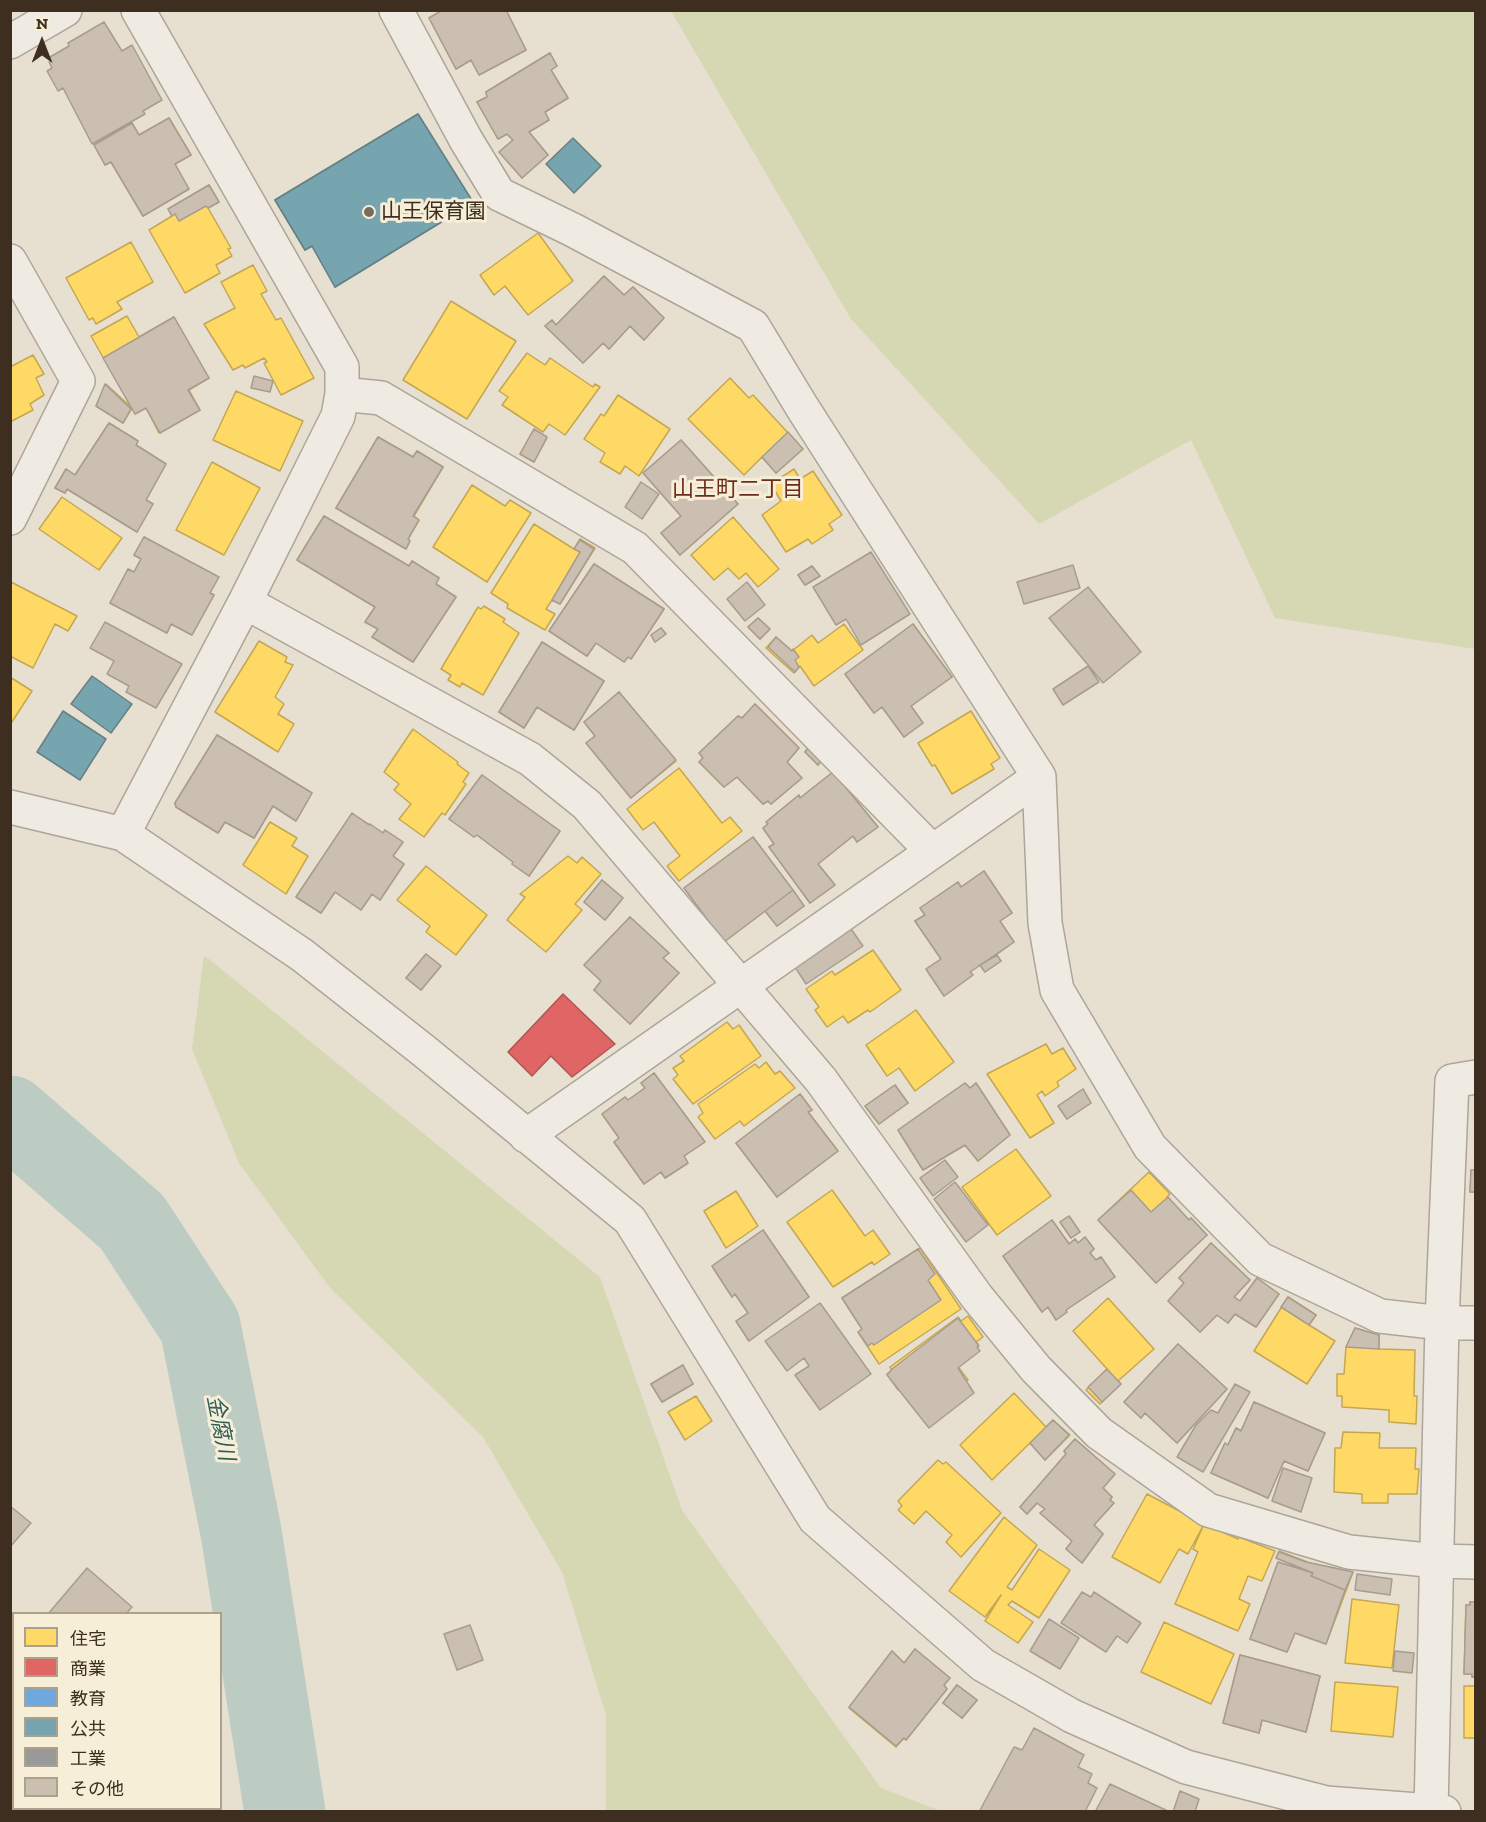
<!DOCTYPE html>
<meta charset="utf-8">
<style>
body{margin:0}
#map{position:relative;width:1486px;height:1822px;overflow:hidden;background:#e7e0d1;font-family:"Zilla Slab","Noto Sans JP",serif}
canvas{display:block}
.frame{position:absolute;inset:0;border:12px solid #3d2e20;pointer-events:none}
.legend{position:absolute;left:12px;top:1612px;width:210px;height:198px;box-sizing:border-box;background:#f7eed8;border:2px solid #ada18e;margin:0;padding:8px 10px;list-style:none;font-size:18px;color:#3d2e20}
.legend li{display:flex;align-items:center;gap:12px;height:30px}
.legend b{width:30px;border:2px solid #ada18e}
.north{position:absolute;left:12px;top:12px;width:60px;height:60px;-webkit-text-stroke:4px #f7eed8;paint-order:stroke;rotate:0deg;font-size:16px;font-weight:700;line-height:24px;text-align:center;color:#3d2e20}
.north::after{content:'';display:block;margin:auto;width:21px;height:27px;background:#3d2e20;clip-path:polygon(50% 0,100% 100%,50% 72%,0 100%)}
</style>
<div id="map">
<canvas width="1486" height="1822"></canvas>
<div class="frame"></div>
<ul class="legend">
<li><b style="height:16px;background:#ffd966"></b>住宅</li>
<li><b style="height:16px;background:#e06666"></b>商業</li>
<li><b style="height:16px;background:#6fa8dc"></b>教育</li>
<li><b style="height:16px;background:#76a5af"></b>公共</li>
<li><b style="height:16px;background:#999"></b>工業</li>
<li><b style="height:16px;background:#cbbfb2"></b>その他</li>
</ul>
<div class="north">N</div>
</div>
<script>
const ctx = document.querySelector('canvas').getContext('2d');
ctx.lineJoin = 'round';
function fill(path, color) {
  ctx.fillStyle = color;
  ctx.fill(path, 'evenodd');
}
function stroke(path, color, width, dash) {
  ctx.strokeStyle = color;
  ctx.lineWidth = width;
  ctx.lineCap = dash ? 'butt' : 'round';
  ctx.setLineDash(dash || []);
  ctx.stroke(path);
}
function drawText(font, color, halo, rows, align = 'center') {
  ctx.font = font + ' "Zilla Slab","Noto Sans JP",serif';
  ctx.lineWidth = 6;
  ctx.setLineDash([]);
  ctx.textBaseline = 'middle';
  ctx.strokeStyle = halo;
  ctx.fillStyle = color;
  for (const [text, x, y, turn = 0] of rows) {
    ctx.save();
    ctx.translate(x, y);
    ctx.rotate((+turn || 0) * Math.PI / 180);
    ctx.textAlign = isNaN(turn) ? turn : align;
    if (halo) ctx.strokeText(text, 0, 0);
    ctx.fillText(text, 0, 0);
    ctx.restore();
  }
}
const green = new Path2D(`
 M671 11H1475V649L1275 618 1191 440 1039 524 851 319Z
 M204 955 600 1277 682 1510 881 1788 941 1811H604L606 1808V1715L562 1572 483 1437 330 1288 239 1163 192 1049Z`);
const homes = new Path2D(`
 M443 10H506L526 50 479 75 471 60 456 69 429 18Z
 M550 53 557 66 551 70 568 98 545 112 549 120 529 132 548 155 522 178 499 152 513 140 507 134 498 139 477 102 487 97 486 92Z
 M169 118 191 155 175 164 189 189 143 216 111 162 105 165 94 145 132 123 139 135Z
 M209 185 219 202 208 208 231 248 228 249 232 256 216 265 220 273 185 293 149 230 172 216 168 209Z
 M538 233 573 281 528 315 505 286 494 295 480 275Z
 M131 242 153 282 117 302 122 309 96 324 93 318 89 320 66 278Z
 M253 265 267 291 261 294 276 320 281 318 314 378 281 395 264 363 267 362 264 358 245 368 243 365 233 370 204 324 235 308 221 282Z
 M604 276 624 295 633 287 664 318 644 340 630 326 609 349 603 343 583 363 545 326 552 320 556 325Z
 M451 301 516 341 467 419 403 380Z
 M127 316 139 337 174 317 209 378 189 390 200 410 159 433 146 408 135 414 91 336Z
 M527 353 545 365 550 358 593 387 595 384 600 387 565 435 549 424 543 432 502 405 508 397 499 391Z
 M33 355 44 374 36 378 44 395 30 404 33 410 10 422V367Z
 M730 378 749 398 753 395 803 449 776 473 762 457 744 475 688 419Z
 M106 384 132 408 123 423 96 406Z
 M236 391 303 421 280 471 213 440Z
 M618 395 670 429 639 476 625 466 620 474 600 462 605 453 584 439 601 414 604 416Z
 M109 423 138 441 136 445 166 464 146 500 153 504 137 532 67 489 65 493 55 488 66 469 75 475Z
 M534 429 547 438 534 462 520 454Z
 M378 437 413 457 417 451 443 467 414 516 419 520 408 539 410 541 406 549 336 508Z
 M681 440 738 504 680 555 661 533 681 516 643 473Z
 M212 462 260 488 224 555 176 530Z
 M794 469 800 479 813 471 842 515 829 524 833 530 812 544 808 539 786 552 762 515 781 501 771 484Z
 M472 485 505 506 510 500 531 513 487 582 433 547Z
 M62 497 122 538 99 570 39 529Z
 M324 516 409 566 412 561 439 578 436 584 456 597 413 662 372 637 378 629 365 622 375 607 297 560Z
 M733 517 779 569 758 587 746 573 739 579 728 568 714 580 691 555Z
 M534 524 574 549 580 539 595 548 560 604 552 600 546 609 555 614 545 630 507 608 508 604 491 593Z
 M144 537 218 577 210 593 214 595 192 635 171 624 167 633 110 603 128 569 134 572 141 559 134 555Z
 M594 564 664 609 631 659 628 657 624 662 596 643 587 656 549 631Z
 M812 566 820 576 805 585 798 575Z
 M11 582 77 616 68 631 55 624 33 668 10 656Z
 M484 606 505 619 503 622 519 633 483 695 462 683 460 687 448 680 451 675 441 669 478 607 481 609Z
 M758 618 770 629 760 639 748 627Z
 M844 624 863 650 814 686 800 666 794 673 766 648 776 637 792 651 812 635 818 643Z
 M913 624 952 677 911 706 923 723 904 737 882 707 874 713 845 674Z
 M661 628 666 634 655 642 651 635Z
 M259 641 287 657 285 662 293 665 275 697 284 704 278 714 294 724 278 752 215 712Z
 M542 642 604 681 574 730 537 707 524 728 499 712Z
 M10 677 32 691 10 725Z
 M619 692 676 761 631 798 586 743 595 736 584 722Z
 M755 704 799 748 787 762 802 778 771 804 768 801 763 804 737 777 724 787 699 762 703 758 699 753 738 716 742 718Z
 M971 711 1000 758 991 764 994 769 952 794 935 765 932 766 918 743Z
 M413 729 458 762 457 764 469 773 463 782 466 784 445 815 442 813 424 837 399 819 411 804 394 790 399 784 384 772Z
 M217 735 312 793 296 821 273 806 254 838 225 822 218 833 176 807 175 803Z
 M808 748 821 761 818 765 805 752Z
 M679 768 722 823 730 817 742 831 679 881 667 866 680 856 654 822 643 830 627 809Z
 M833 772 878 827 857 842 853 836 818 864 835 885 810 903 769 847 774 844 763 828 768 824 766 822 799 795 800 798Z
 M482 775 560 831 529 876 512 864 513 862 477 835 474 837 449 819Z
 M352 814 383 833 385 830 403 842 393 856 404 864 380 900 372 894 361 910 335 892 321 913 296 897Z
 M270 822 297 838 292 846 308 856 286 894 243 865Z
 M753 837 804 906 777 926 765 911 724 942 684 888Z
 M568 856 577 863 582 857 601 874 575 904 582 910 546 952 507 920 525 897 520 894Z
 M426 866 487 915 456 955 426 932 430 926 397 900Z
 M984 871 1012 913 1000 921 1014 942 996 955 1001 961 985 972 980 965 970 972 973 975 944 996 926 969 941 959 915 921 925 915 920 908 958 882 961 887Z
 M602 880 623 898 605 920 584 902Z
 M630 917 669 953 663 958 679 973 630 1024 594 990 601 981 584 965Z
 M873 950 901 990 870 1012 868 1010 848 1023 843 1016 827 1027 815 1010 819 1007 806 989 832 971 835 975Z
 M426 954 441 966 421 990 406 978Z
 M916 1010 954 1062 915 1091 899 1068 887 1076 866 1045Z
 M727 1022 733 1029 739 1025 761 1056 693 1104 673 1079 678 1075 673 1068 684 1061 680 1056Z
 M1046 1044 1052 1054 1063 1048 1076 1069 1057 1082 1059 1086 1045 1096 1042 1091 1037 1095 1054 1123 1030 1138 987 1074Z
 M766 1062 775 1074 780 1071 795 1088 744 1126 740 1121 715 1139 698 1117 703 1113 698 1104 755 1064 759 1068Z
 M654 1073 705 1142 684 1156 688 1163 665 1178 661 1172 644 1184 614 1142 619 1138 602 1114 625 1097 628 1100 645 1088 641 1083Z
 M965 1083 970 1088 976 1083 1010 1135 978 1161 965 1145 923 1170 898 1130Z
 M895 1085 908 1103 879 1124 865 1106Z
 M1083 1089 1091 1103 1067 1119 1058 1106Z
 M800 1094 812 1110 808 1112 838 1151 777 1197 736 1143Z
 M1476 1140V1192H1470L1471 1170H1475Z
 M1016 1149 1051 1196 997 1235 962 1187Z
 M1149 1172 1170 1194 1167 1197 1189 1220 1191 1218 1207 1235 1156 1283 1098 1220Z
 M832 1190 865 1236 873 1230 890 1254 874 1265 872 1262 833 1287 787 1222Z
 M736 1191 758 1226 726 1248 704 1211Z
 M1069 1216 1080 1232 1071 1238 1060 1222Z
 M1052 1220 1069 1244 1075 1239 1078 1243 1085 1237 1094 1249 1090 1253 1096 1260 1101 1257 1115 1277 1066 1310 1067 1312 1056 1320 1048 1307 1042 1312 1003 1256Z
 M763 1230 809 1297 749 1341 736 1321 748 1313 735 1294 732 1297 712 1266Z
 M1211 1243 1250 1280 1234 1297 1240 1301 1257 1278 1279 1294 1256 1327 1235 1314 1228 1323 1217 1315 1200 1332 1168 1301 1184 1283 1179 1278Z
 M920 1248 961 1309 879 1364 858 1332 862 1329 842 1298Z
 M1288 1297 1316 1315 1309 1325 1335 1341 1307 1384 1254 1351Z
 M1108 1298 1154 1349 1118 1381 1121 1384 1100 1404 1086 1390 1107 1369 1073 1331Z
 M968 1316 983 1337 976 1342 978 1344 961 1357 962 1358 956 1364 968 1380 920 1415 901 1387 898 1390 887 1374 892 1370 890 1367 958 1317 961 1321Z
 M1355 1328 1379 1335V1349L1415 1350 1414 1396H1417L1416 1424 1389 1422V1410L1342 1407V1396H1337V1374H1344L1346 1347Z
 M1178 1344 1227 1389 1177 1443 1145 1413 1141 1418 1124 1402Z
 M683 1365 693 1384 662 1402 651 1384Z
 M1014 1393 1046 1427 1053 1420 1070 1435 1045 1460 1030 1443 992 1480 960 1445Z
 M696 1396 712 1421 685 1440 668 1412Z
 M1254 1402 1325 1433 1308 1471 1284 1461 1268 1498 1211 1473 1225 1443 1228 1445 1236 1428 1241 1431Z
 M1343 1432 1380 1433 1379 1448H1416L1415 1469H1419L1417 1494H1388V1503H1362V1494L1334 1492 1335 1448H1341Z
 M1075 1439 1115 1474 1103 1488 1112 1497 1110 1500 1114 1503 1094 1525 1103 1534 1082 1563 1066 1549 1072 1541 1040 1513 1045 1509 1037 1503 1027 1514 1020 1507 1066 1454 1064 1451Z
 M938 1460 943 1464 946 1462 1001 1513 961 1557 946 1542 952 1535 926 1511 914 1524 898 1510 902 1506 898 1501Z
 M1147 1494 1204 1524 1188 1554 1179 1549 1160 1583 1112 1557Z
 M1004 1517 1037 1545 1007 1587 1012 1590 1039 1549 1070 1570 1039 1618 1012 1601 1008 1605 1033 1622 1018 1643 985 1621 1001 1595 985 1617 949 1591Z
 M1204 1524 1238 1539 1239 1537 1275 1551 1262 1581 1248 1576 1239 1599 1250 1604 1238 1631 1175 1604 1198 1552 1193 1549Z
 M1279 1551 1310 1563 1353 1572 1326 1644 1295 1633 1287 1652 1250 1639 1278 1562 1313 1573 1276 1558Z
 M1352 1599 1399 1605 1392 1668 1345 1663Z
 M1470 1602H1476V1677H1472V1674H1464L1466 1605H1470Z
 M1164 1622 1234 1654 1211 1704 1141 1672Z
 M915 1649 950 1678 944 1685 947 1689 906 1740 904 1738 896 1747 849 1708 892 1651 904 1663Z
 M1240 1655 1320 1676 1306 1732 1262 1720 1259 1733 1223 1723Z
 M1335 1682 1398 1687 1393 1737 1331 1731Z
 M1464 1686H1476V1738H1464Z`);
const shops = new Path2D(`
 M563 994 615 1044 572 1077 551 1056 532 1076 508 1052Z`);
const schools = new Path2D(`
 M418 114 471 199 442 218 443 221 335 287 312 246 305 250 275 200Z`);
const public = new Path2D(`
 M418 114 471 199 442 218 443 221 335 287 312 246 305 250 275 200Z
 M573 138 601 166 574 193 546 164Z
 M92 676 132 704 111 733 71 704Z
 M63 711 106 739 80 780 37 752Z`);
const industry = new Path2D(`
 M957 1685 977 1700 962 1718 943 1703Z`);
const river = new Path2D(`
 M10 1116 132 1222 200 1326 241 1532 285 1812`);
const building = new Path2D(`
 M443 10H506L526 50 479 75 471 60 456 69 429 18Z
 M104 22 122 51 132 45 162 100 143 111 145 114 92 144 63 88 58 91 47 71 52 68 49 62 51 61 50 57 69 46 68 43Z
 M550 53 557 66 551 70 568 98 545 112 549 120 529 132 548 155 522 178 499 152 513 140 507 134 498 139 477 102 487 97 486 92Z
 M169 118 191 155 175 164 189 189 143 216 111 162 105 165 94 145 132 123 139 135Z
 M209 185 219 202 208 208 206 206 179 221 175 214 172 216 168 209Z
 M604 276 624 295 633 287 664 318 644 340 630 326 609 349 603 343 583 363 545 326 552 320 556 325Z
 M174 317 209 378 188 390 200 410 160 433 146 408 135 414 103 358Z
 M254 376 273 381 270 392 251 388Z
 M105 384 131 409 123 423 96 406Z
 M109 423 138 441 136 445 166 464 146 500 153 504 137 532 67 489 65 493 55 488 66 469 75 475Z
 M534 429 547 437 534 462 520 454Z
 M788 432 803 449 776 473 762 457Z
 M378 437 413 457 417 451 443 467 413 516 419 520 408 539 410 541 406 549 336 508Z
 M681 440 738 504 680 555 661 533 681 516 643 473Z
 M641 482 659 494 642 519 625 507Z
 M324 516 409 566 412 561 439 578 436 584 456 597 413 662 372 637 378 629 365 622 375 607 297 560Z
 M144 537 219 577 210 593 214 595 192 635 171 624 167 633 110 603 128 569 134 572 141 559 134 555Z
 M580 540 594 549 560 604 552 600 580 552 574 549Z
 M871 552 910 614 861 645 846 619 836 625 813 587Z
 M594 564 664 609 631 659 628 657 624 662 596 643 587 656 549 631Z
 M1073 565 1080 588 1024 604 1017 582Z
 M812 566 820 576 805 585 798 575Z
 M747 582 765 605 745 621 727 599Z
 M1088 587 1141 652 1103 683 1049 618Z
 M758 618 770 629 760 639 748 627Z
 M105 622 182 664 156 708 126 692 129 686 107 674 114 661 90 648Z
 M913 624 952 677 911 706 923 723 904 737 882 707 874 713 845 674Z
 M661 628 666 634 655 642 651 635Z
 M776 637 792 651 793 649 799 657 795 660 799 667 795 672 768 647Z
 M542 642 604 681 574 730 537 707 524 728 499 712Z
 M1088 666 1099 682 1063 705 1053 689Z
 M619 692 676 760 631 798 586 743 595 736 584 722Z
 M755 704 799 748 787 762 802 778 771 804 768 801 763 804 737 777 724 787 699 762 703 758 699 753 738 716 742 718Z
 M217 735 312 793 296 821 273 806 254 838 225 822 218 833 176 807 175 803Z
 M808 748 821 761 818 765 805 752Z
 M833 772 878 827 857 842 853 836 818 864 835 885 810 903 769 847 774 844 763 828 768 824 766 822 799 795 800 798Z
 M482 775 560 831 529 876 512 864 513 862 477 835 474 837 449 819Z
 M352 813 369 825 370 824 383 833 385 830 403 842 393 856 404 864 380 900 372 894 361 910 335 892 321 913 296 897Z
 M753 837 793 890 724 942 684 888Z
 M984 871 1012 913 1000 921 1014 942 970 972 973 975 944 996 926 969 941 959 915 921 925 915 920 908 958 882 961 887Z
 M602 880 623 898 605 920 584 902Z
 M793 890 804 906 777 926 765 911Z
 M630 917 669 953 663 958 679 973 630 1024 594 990 601 981 584 965Z
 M851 929 863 946 806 984 795 967Z
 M426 954 441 966 421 990 406 978Z
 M997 955 1001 961 985 972 980 965Z
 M654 1073 705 1142 684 1156 688 1163 665 1178 661 1172 644 1184 614 1142 619 1138 602 1114 625 1097 628 1100 645 1088 641 1083Z
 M965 1083 970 1088 976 1083 1010 1135 978 1161 965 1145 923 1170 898 1130Z
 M895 1085 908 1103 879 1124 865 1106Z
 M1083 1089 1091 1103 1067 1119 1058 1106Z
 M800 1094 812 1110 808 1112 838 1151 777 1197 736 1143Z
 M945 1160 958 1177 933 1196 920 1178Z
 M1471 1170H1476V1192H1470Z
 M955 1182 988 1225 966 1242 934 1199Z
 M1131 1190 1151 1212 1168 1197 1189 1220 1191 1218 1207 1235 1156 1283 1098 1220Z
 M1069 1216 1080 1232 1071 1238 1060 1222Z
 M1052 1220 1069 1244 1075 1239 1078 1243 1085 1237 1094 1249 1090 1253 1096 1260 1101 1257 1115 1277 1066 1310 1067 1312 1056 1320 1048 1307 1042 1312 1003 1256Z
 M763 1230 809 1297 749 1341 736 1321 748 1313 735 1294 732 1297 712 1266Z
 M1211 1243 1250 1280 1234 1297 1240 1301 1257 1278 1279 1294 1256 1327 1235 1314 1228 1323 1217 1315 1200 1332 1168 1301 1184 1283 1179 1278Z
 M918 1249 935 1274 928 1280 941 1300 874 1345 872 1343 868 1346 858 1332 862 1329 842 1298Z
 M1288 1297 1316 1315 1309 1325 1281 1307Z
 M820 1303 871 1374 820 1410 795 1375 809 1366 804 1358 787 1371 765 1341Z
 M958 1318 979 1346 977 1347 980 1351 958 1368 974 1393 929 1428 887 1375 892 1369Z
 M1355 1328 1379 1335V1349L1346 1347Z
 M1178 1344 1227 1389 1177 1443 1145 1413 1141 1418 1124 1402Z
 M683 1365 693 1384 662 1402 651 1384Z
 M1107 1369 1121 1384 1102 1402 1088 1387Z
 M1235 1384 1250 1392 1203 1472 1177 1457 1196 1425 1211 1410 1218 1413Z
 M1254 1402 1325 1433 1308 1471 1284 1461 1268 1498 1211 1473 1225 1443 1228 1445 1236 1428 1241 1431Z
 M1053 1420 1069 1435 1045 1460 1030 1443Z
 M1075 1439 1115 1474 1103 1488 1112 1497 1110 1500 1114 1503 1094 1525 1103 1534 1082 1563 1066 1549 1072 1541 1040 1513 1045 1509 1037 1503 1027 1514 1020 1507 1066 1454 1064 1451Z
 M1283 1468 1312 1478 1301 1512 1272 1501Z
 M10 1506 31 1523 10 1547Z
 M1279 1552 1306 1562 1353 1572 1345 1590 1311 1576 1313 1573 1276 1558Z
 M1278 1562 1313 1573 1311 1576 1345 1590 1326 1644 1295 1633 1287 1652 1250 1639Z
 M87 1568 132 1607 126 1614H48Z
 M1357 1574 1392 1579 1390 1595 1355 1590Z
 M1082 1592 1091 1597 1094 1592 1141 1623 1127 1643 1117 1636 1106 1652 1061 1623Z
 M1470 1602H1476V1677H1472V1674H1464L1466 1605H1470Z
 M1049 1619 1079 1638 1060 1669 1030 1651Z
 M470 1625 483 1660 457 1670 444 1634Z
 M915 1649 950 1678 944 1685 947 1689 906 1740 904 1738 896 1746 849 1707 892 1651 904 1663Z
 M1395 1651 1414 1653 1412 1673 1393 1671Z
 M14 1653V1688L10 1685V1656Z
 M1240 1655 1320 1676 1306 1732 1262 1720 1259 1733 1223 1723Z
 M957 1685 977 1700 962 1718 943 1703Z
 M1034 1728 1084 1755 1078 1767 1092 1774 1088 1783 1097 1788 1085 1812H979L1014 1747 1022 1750Z
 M1110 1784 1170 1812H1095Z
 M1180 1791 1199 1799 1195 1812H1173Z`);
const minor = new Path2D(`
 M396 10 466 140 499 194 573 230 753 326 802 407 1039 777 1045 923 1057 990 1150 1147 1260 1259 1380 1316 1442 1323H1476
 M10 42 65 10
 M10 261 78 381 10 518
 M342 394 381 398 635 548 932 851
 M245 602 530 759 587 805 821 1080 977 1297 1036 1369 1099 1433 1208 1510 1349 1552 1437 1561 1476 1562
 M10 807 123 834 302 955 424 1051 630 1220 815 1519 983 1665 1072 1716 1186 1767 1326 1803 1444 1812
 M123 834 245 602 338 416 342 394V367L138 10
 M526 1136 1039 777
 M1431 1811 1442 1323 1452 1081 1476 1077`);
const markers = [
 [369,212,6,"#786c5e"]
];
const poiNames = [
 ["山王保育園",381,212]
];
const neighbourhoodNames = [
 ["山王町二丁目",738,490]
];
const waterNames = [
 ["金腐川",220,1428,79]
];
fill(green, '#d6d7b3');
fill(homes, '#ffd966');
stroke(homes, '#c5a651', 1.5);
fill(shops, '#e06666');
stroke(shops, '#af5551', 1.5);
fill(schools, '#6fa8dc');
stroke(schools, '#6083a4', 1.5);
fill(public, '#76a5af');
stroke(public, '#658184', 1.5);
fill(industry, '#999');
stroke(industry, '#7d7975', 1.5);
stroke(river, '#bcccc2', 81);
fill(building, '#cbbfb2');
stroke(building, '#a89c90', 1.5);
stroke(minor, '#ada599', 36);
stroke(minor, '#efebe3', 33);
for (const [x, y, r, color] of markers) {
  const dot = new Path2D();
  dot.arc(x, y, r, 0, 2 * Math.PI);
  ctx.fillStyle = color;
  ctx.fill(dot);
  stroke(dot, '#f7eed8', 2);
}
drawText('21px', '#3d2e20', '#f7eed8', poiNames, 'left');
drawText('22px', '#6b2e1e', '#f7eed8', neighbourhoodNames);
drawText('italic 22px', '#2f5d5a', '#f7eed8', waterNames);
</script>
